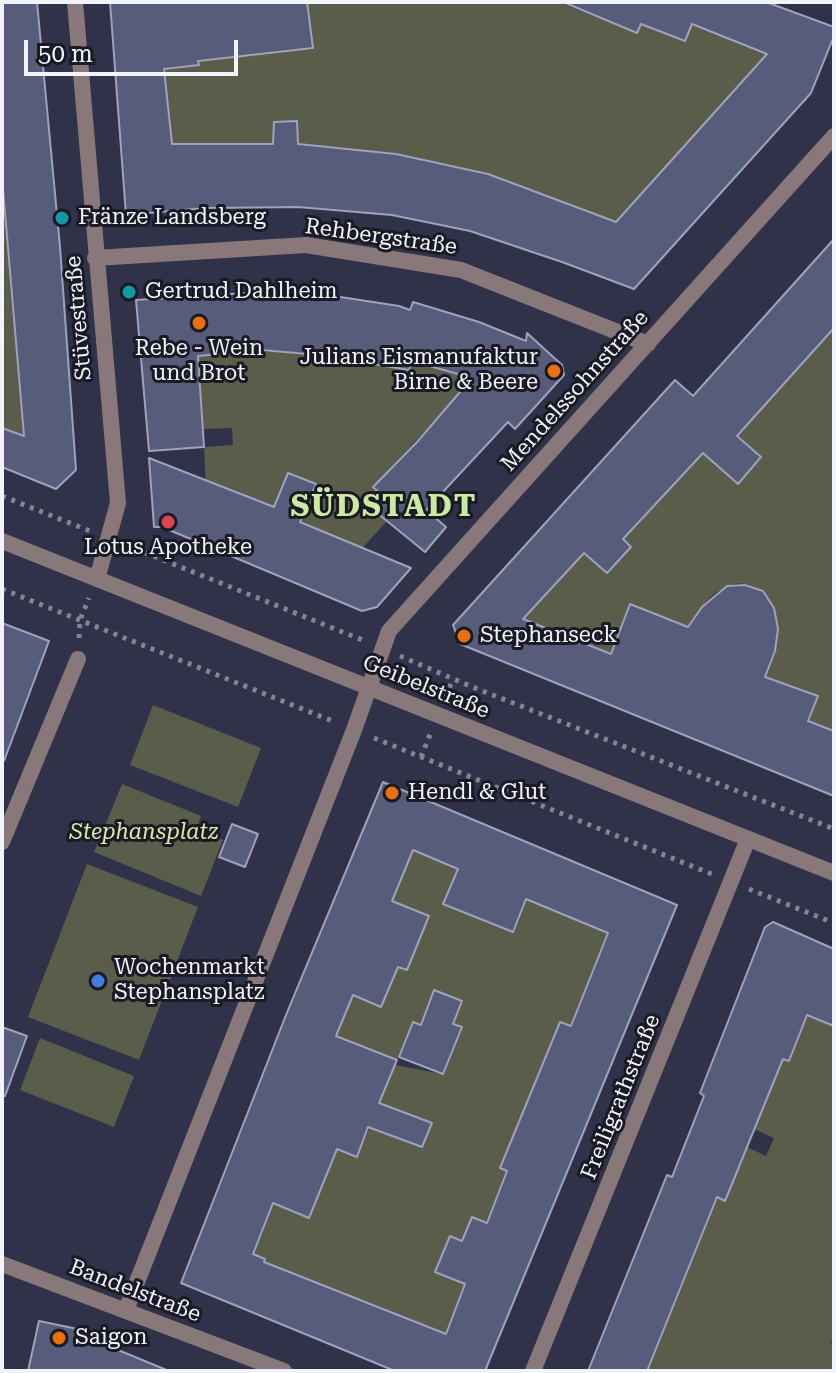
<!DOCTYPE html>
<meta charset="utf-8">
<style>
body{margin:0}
#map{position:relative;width:836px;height:1373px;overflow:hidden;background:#2f3248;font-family:"Roboto Serif",serif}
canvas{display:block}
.frame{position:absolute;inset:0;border:4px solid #f1f3ff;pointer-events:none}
.scale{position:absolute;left:24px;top:40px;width:214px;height:36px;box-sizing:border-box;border:4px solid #f1f3ff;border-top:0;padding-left:10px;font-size:24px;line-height:28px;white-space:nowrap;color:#f1f3ff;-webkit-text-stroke:6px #191a24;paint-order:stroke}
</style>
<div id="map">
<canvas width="836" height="1373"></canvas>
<div class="frame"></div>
<div class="scale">50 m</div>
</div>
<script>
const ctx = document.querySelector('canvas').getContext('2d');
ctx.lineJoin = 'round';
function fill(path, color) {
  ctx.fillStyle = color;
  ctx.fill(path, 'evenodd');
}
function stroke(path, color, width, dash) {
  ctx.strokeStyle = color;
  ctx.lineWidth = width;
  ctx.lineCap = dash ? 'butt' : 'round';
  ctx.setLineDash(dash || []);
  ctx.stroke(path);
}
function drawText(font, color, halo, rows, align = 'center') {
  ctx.font = font + ' "Roboto Serif",serif';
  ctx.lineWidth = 6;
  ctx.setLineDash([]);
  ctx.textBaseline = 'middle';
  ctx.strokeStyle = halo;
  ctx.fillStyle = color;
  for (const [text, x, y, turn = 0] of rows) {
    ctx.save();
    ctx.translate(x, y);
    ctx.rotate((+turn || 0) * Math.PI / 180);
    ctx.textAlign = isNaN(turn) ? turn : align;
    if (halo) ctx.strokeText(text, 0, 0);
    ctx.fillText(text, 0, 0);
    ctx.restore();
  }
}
const green = new Path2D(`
 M307 2H558L637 33 641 24H692L770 55 739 85 616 222 488 174 396 154 298 144 296 121 274 122 273 144H202L173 162 164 69 199 65 195 38 232 57 312 48Z
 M2 177 24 436 2 428Z
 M834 329V738L808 721 818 696 800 689 724 699 778 629C769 580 734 567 701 608 689 623 684 642 677 659L611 654 523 619 584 553 607 573 631 547 623 539 703 453 738 484 761 457 737 436Z
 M197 347 319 355 408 370 412 361 485 381 446 408 374 486 382 495 371 508 387 521 357 554 300 522 315 484 288 473 274 507 223 487 206 488 204 447 233 445 232 428 203 429Z
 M153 705 261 748 238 807 130 765Z
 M122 784 201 816 197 829 223 840 201 896 94 852Z
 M413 850 473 876 467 888 452 882 443 904 517 895 608 933 571 1026 559 1022 500 1168 507 1171 487 1223 472 1217 462 1241 449 1237 436 1272 465 1284 445 1334 260 1273 265 1259 253 1254 273 1203 309 1218 321 1189 300 1134 357 1157 395 1065 443 1074 461 1028 453 1024 462 1001 435 990 421 1025 413 1023 397 1060 336 1036 353 995 381 1007 391 985 370 956 407 970 429 916 392 901Z
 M87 864 198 907 139 1060 28 1017Z
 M823 999 815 1018 834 1026V1335L831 1344 834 1346V1371H647L717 1197 725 1201 747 1147 766 1156 774 1138 754 1129 783 1059 789 1061 797 1041 773 1030Z
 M40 1038 134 1076 114 1127 20 1090Z`);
const building = new Path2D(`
 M2 2H37L60 247 76 470 56 489 2 467V428L24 436 2 177Z
 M110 2H307L313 48 198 61 199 65 164 69 172 144H273L274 122 297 121 298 144 396 154 488 174 616 222 767 54 692 24 685 41 641 24 637 33 563 2H766L834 27V36L811 93 634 289 562 262 470 231 392 215 298 207 206 208 126 215Z
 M834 239V328L737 436 761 457 738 484 703 453 623 539 631 547 607 573 584 553 523 619 611 654 630 604 688 627 702 607 727 586 745 585 763 591 774 608 778 629 775 651 765 677 818 696 808 721 834 731V796L460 644 453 625 675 380 693 396Z
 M261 292 334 296 399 306 410 310 413 302 479 322 526 341 527 333 562 365 564 375 515 429 508 422 426 510 446 527 425 552 371 508 382 495 373 487 417 442 472 378 412 361 409 370 319 355 261 350 198 356 204 447 149 451 136 300Z
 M149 458 274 507 288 473 316 484 300 522 411 568 377 607 362 611 162 527H154Z
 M2 623 49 641 4 761H2Z
 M383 782 677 905 485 1371H395L181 1283 286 1015ZM413 850 458 869 443 904 513 932 526 899 608 933 571 1026 560 1022 500 1168 507 1171 487 1223 472 1217 462 1241 450 1236 435 1272 465 1284 446 1334 264 1262 265 1259 253 1254 273 1203 309 1218 337 1149 357 1157 368 1127 422 1147 432 1123 379 1103 397 1060 336 1036 353 995 381 1007 398 967 407 970 429 916 392 901Z
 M232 824 258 834 245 867 219 857Z
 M773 922 834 949V1026L807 1015 789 1061 783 1059 725 1201 717 1197 647 1371H588L667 1175 672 1177 704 1096 700 1093 765 927Z
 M434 990 462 1001 453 1024 462 1027 443 1074 399 1057 413 1022 421 1025Z
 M2 1027 27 1036 5 1096H2Z
 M39 1321 92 1332 89 1338 169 1371H28Z`);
const path = new Path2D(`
 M2 496 90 531
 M126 545 365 641
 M2 589 335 722
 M79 638 80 620 89 598
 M400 656 470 686 834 829
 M446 697 453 678
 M374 738 714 875
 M421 757 431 732
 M749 889 834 923`);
const minor = new Path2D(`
 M75 2 118 503 97 579
 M95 258 306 245 461 270 648 344
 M2 842 78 659
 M2 1264 284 1371
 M126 1310 354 730 389 631 834 136
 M533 1371 748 839`);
const tertiary = new Path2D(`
 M2 541 834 873`);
const markers = [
 [62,218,8,"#0f9aa8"],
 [129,292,8,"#0f9aa8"],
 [199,323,8,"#e8710a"],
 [554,371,8,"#e8710a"],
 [168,522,8,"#e0444e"],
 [464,636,8,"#e8710a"],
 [392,793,8,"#e8710a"],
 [98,981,8,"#3f7fe0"],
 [59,1338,8,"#e8710a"]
];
const poiNames = [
 ["Fränze Landsberg",78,218],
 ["Gertrud Dahlheim",145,292],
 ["Rebe - Wein",199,349,"center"],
 ["und Brot",199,374,"center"],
 ["Julians Eismanufaktur",538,358,"right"],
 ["Birne & Beere",538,383,"right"],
 ["Lotus Apotheke",168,548,"center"],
 ["Stephanseck",480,636],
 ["Hendl & Glut",408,793],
 ["Wochenmarkt",114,968],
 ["Stephansplatz",114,993],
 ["Saigon",75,1338]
];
const streetNames = [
 ["Rehbergstraße",381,237,8],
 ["Stüvestraße",79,318,-95],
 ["Mendelssohnstraße",575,391,-48],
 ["Geibelstraße",426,687,22],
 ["Freiligrathstraße",621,1097,-68],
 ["Bandelstraße",135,1291,21]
];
const parkNames = [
 ["Stephansplatz",144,833]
];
const districtNames = [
 ["SÜDSTADT",384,507]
];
fill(green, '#5a5d49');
fill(building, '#575c7a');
stroke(building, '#9ea2bd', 2);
stroke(path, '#828596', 5, [4, 6]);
stroke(minor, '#89787a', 16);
stroke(tertiary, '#89787a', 16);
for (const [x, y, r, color] of markers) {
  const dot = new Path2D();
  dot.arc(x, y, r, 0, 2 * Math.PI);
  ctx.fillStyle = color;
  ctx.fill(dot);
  stroke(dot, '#191a24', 3);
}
drawText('22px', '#f1f3ff', '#191a24', poiNames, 'left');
drawText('22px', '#f1f3ff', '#191a24', streetNames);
drawText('italic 22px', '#dde8ac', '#191a24', parkNames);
ctx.letterSpacing = '2px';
drawText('bold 30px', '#cbe9a0', '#191a24', districtNames);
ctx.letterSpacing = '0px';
</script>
